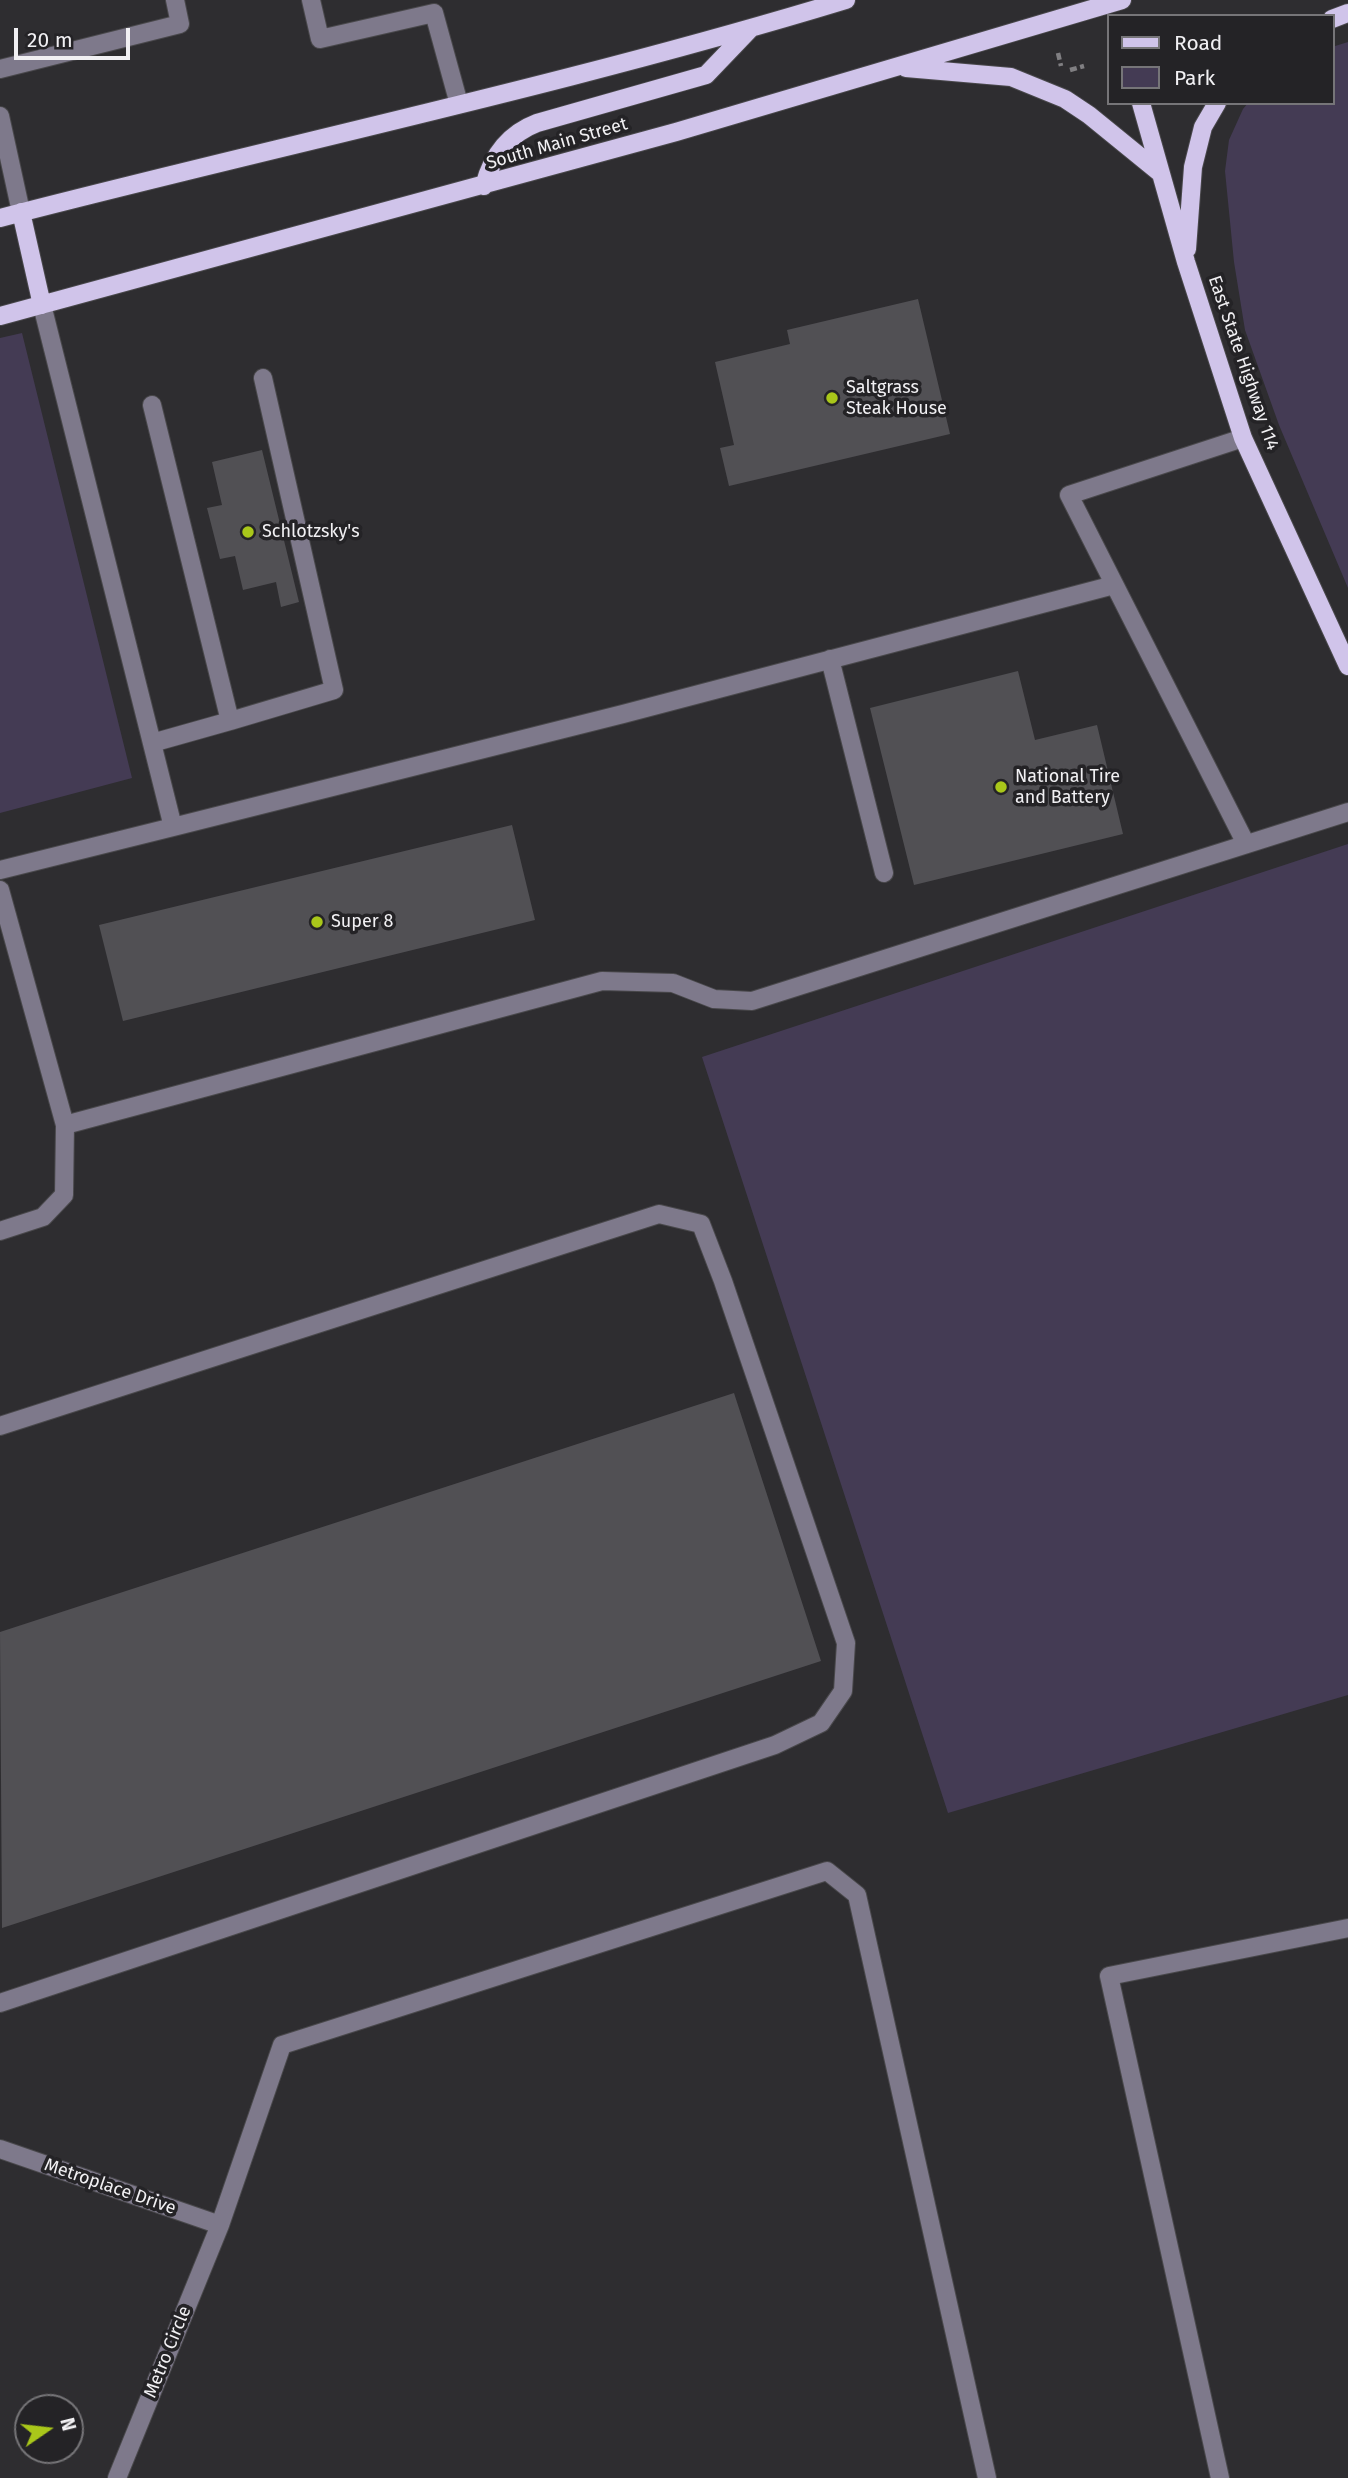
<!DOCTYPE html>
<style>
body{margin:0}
#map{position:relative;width:1348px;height:2478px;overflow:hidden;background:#2e2d30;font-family:"Fira Sans",sans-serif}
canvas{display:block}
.legend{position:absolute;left:1107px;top:14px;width:228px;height:91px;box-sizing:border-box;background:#242326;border:2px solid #767578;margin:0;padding:9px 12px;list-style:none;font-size:21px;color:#f1f0f3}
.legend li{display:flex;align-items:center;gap:14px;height:35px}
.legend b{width:35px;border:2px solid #767578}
.north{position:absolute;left:14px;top:2394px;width:70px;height:70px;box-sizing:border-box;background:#242326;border:2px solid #767578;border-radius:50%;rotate:76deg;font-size:19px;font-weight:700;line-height:28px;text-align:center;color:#f1f0f3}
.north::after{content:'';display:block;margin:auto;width:24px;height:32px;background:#a9c71a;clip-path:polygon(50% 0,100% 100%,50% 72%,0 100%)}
.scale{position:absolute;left:14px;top:28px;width:116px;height:32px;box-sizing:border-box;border:4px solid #f1f0f3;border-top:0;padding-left:9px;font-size:21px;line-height:24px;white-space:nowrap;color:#f1f0f3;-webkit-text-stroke:5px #242326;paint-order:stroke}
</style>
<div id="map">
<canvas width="1348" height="2478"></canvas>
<ul class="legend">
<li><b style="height:9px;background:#d0c4ea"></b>Road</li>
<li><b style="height:19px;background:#443b54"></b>Park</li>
</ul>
<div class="north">N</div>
<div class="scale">20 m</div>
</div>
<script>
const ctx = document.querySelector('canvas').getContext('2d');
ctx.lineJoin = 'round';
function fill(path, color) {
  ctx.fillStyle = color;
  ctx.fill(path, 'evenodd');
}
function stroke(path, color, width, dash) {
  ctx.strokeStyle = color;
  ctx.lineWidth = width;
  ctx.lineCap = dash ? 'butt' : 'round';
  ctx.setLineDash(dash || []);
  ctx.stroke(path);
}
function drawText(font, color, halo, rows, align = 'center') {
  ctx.font = font + ' "Fira Sans",sans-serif';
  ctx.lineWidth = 7;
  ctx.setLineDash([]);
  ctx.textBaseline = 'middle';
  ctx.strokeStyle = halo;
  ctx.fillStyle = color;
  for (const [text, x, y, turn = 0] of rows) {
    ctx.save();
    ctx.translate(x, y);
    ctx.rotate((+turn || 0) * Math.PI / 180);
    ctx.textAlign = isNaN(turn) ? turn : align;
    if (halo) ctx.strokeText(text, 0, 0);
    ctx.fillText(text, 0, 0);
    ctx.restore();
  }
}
const green = new Path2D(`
 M1348 42V588L1279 425 1245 330 1234 262 1225 171 1229 140 1243 109 1248 103H1332V47Z
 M22 333 132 778 0 813V338Z
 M1348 844V1695L948 1813 702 1057Z`);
const building = new Path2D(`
 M918 299 950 434 729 486 720 448 734 445 715 362 790 344 787 330Z
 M262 450 299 602 281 607 276 582 243 590 235 556 220 559 207 508 222 505 212 462Z
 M1018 671 1035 740 1097 725 1123 834 914 885 870 708Z
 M512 825 535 920 123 1021 99 925Z
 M734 1393 821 1661 2 1928 0 1632Z`);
const path = new Path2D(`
 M1058 53 1061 66
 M1070 70 1084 66`);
const minor = new Path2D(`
 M311 0 320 39 434 13 459 104
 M0 69 180 24 175 0
 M0 116 21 212
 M152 405 230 721 152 743
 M1243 438 1069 495 1246 844
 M830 659 884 873
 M230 721 334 690 263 378
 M173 827 623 714 1114 585
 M0 870 173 827 42 305
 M0 890 65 1125
 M0 1231 43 1217 64 1195 65 1125 602 981 673 983 714 999 752 1001 1348 812
 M0 1426 659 1214 701 1224 723 1281 846 1643 843 1691 821 1723 775 1745 0 2003
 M0 2149 220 2225
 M117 2478 220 2225 282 2045 827 1871 857 1895 987 2478
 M1220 2478 1109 1976 1348 1928`);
const major = new Path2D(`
 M1332 19 1348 13
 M906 68 1011 77 1065 99 1089 115 1159 172
 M1141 103 1186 262 1243 438 1348 666
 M484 186C492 156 508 134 537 123L706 75 751 28
 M21 212 42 305
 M0 218C281 145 567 85 846 0
 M1187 249 1193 167 1203 127 1217 103
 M0 316 676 132 1122 0`);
const markers = [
 [832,398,7,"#a9c71a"],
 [248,532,7,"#a9c71a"],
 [1001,787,7,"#a9c71a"],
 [317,922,7,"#a9c71a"]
];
const streetNames = [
 ["South Main Street",557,144,-16],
 ["East State Highway 114",1243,363,71],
 ["Metroplace Drive",110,2187,19],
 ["Metro Circle",168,2352,-68]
];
const poiNames = [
 ["Saltgrass",846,388],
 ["Steak House",846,409],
 ["Schlotzsky's",262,532],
 ["National Tire",1015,777],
 ["and Battery",1015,798],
 ["Super 8",331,922]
];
fill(green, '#443b54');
fill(building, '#515054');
stroke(minor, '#49484b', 20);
stroke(major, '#49484b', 20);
stroke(path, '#807f82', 4.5, [7, 3.5]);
stroke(minor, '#7e798b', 18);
stroke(major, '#d0c4ea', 18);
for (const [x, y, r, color] of markers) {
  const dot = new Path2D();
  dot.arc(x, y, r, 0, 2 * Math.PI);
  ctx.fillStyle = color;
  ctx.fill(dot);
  stroke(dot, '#242326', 2.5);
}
drawText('18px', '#f1f0f3', '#242326', streetNames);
drawText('18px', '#f1f0f3', '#242326', poiNames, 'left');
</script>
